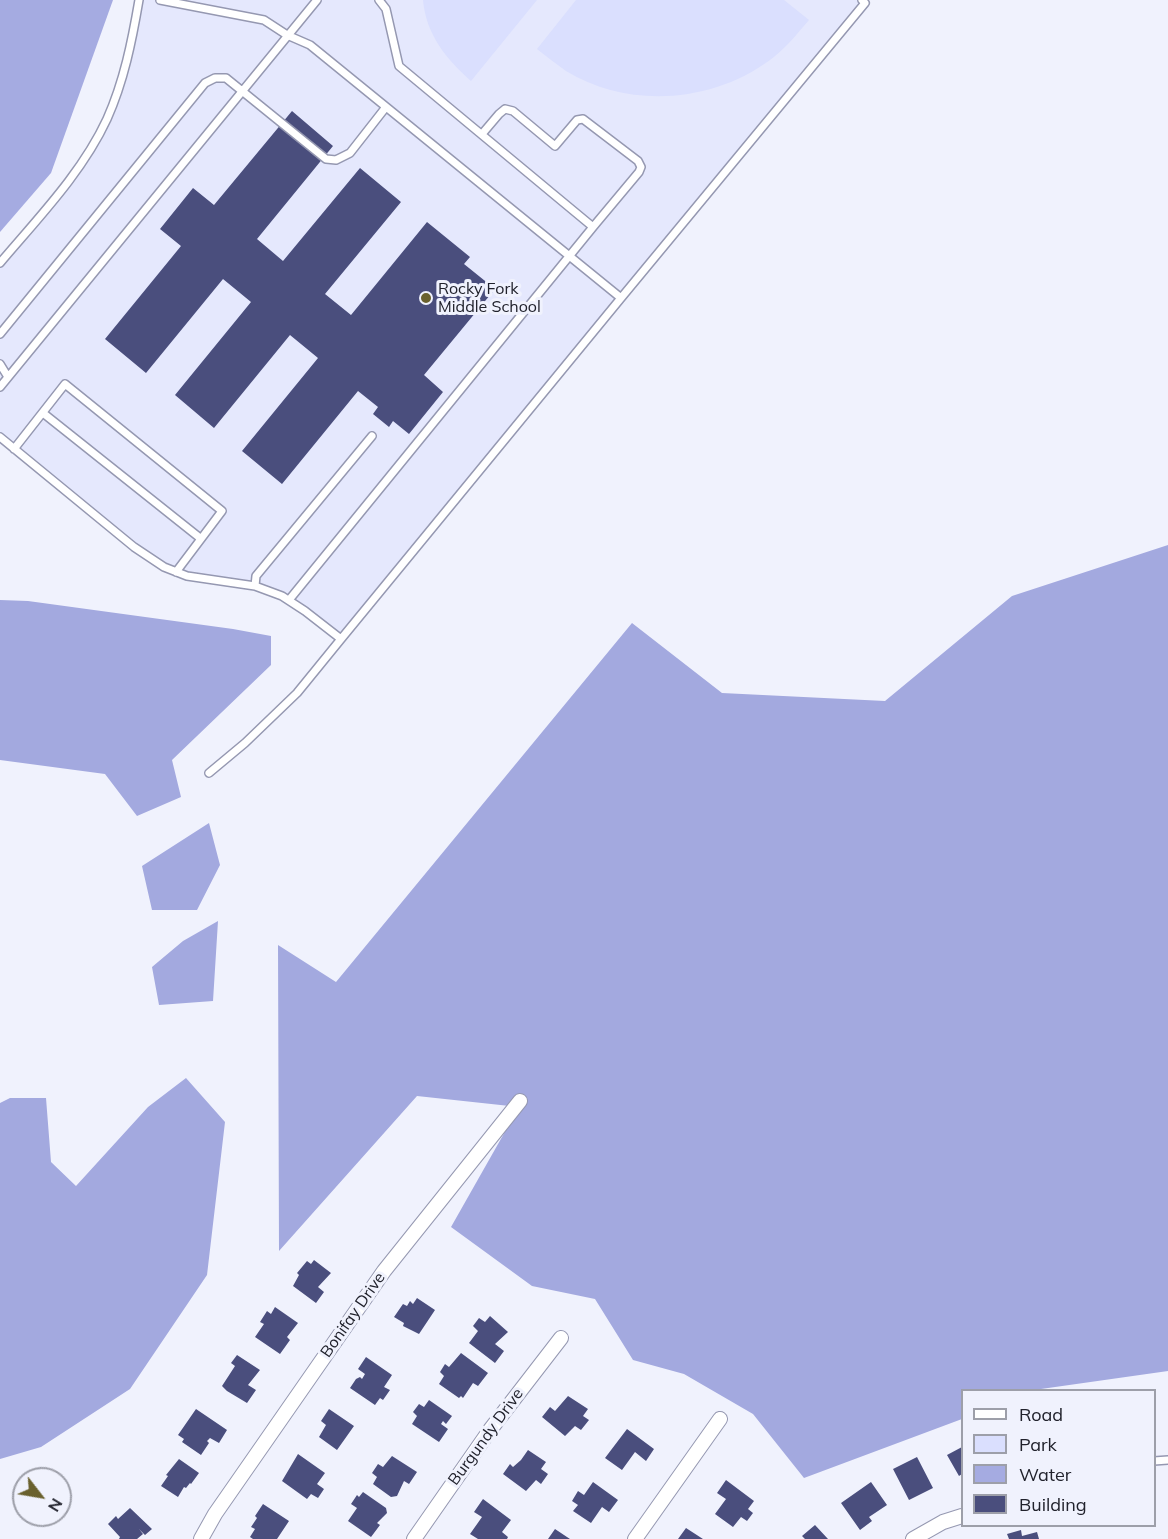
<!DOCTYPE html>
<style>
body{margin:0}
#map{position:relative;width:1168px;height:1539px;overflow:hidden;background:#f0f2fd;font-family:Mulish,sans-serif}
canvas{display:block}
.legend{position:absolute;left:961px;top:1389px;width:195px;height:138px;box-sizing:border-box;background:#f0f2fd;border:2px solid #9d9fa9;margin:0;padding:8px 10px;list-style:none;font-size:18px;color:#21222c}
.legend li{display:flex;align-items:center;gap:12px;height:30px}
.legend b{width:30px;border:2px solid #9d9fa9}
.north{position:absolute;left:12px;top:1467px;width:60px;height:60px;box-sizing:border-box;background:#f0f2fd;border:2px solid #9d9fa9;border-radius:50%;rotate:121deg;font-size:16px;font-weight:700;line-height:24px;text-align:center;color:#21222c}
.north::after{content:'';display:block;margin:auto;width:21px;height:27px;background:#6a612e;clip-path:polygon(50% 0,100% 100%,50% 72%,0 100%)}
</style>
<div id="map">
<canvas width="1168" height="1539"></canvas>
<ul class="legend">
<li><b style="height:8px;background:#fff"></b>Road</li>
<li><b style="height:16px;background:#dadffe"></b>Park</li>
<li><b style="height:16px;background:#a5abe1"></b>Water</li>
<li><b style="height:16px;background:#4a4e7d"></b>Building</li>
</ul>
<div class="north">N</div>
</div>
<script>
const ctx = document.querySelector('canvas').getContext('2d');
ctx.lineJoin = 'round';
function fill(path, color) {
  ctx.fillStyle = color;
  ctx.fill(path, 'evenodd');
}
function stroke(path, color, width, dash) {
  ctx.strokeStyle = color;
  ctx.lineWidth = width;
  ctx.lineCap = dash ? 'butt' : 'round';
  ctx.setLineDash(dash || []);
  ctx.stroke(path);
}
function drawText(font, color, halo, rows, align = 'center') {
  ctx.font = font + ' Mulish,sans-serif';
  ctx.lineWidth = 6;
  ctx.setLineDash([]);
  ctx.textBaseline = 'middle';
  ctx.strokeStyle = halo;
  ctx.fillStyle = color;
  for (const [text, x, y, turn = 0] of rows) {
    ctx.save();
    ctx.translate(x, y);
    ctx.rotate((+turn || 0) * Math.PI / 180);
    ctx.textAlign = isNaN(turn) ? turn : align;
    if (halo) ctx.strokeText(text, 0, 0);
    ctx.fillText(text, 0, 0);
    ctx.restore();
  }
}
const built = new Path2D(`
 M139 0H868L341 639 305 611 255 586 176 572 134 547 0 438V263L88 153 123 77Z`);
const green = new Path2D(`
 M423 0H537L471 81C446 59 426 34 423 0Z
 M576 0H784L809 20C797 34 785 49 770 60 712 103 628 109 566 71 556 64 546 56 537 49Z`);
const forest = new Path2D(`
 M1168 545V1371L1034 1390H962V1419L804 1478 753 1414 684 1374 633 1360 595 1299 532 1286 451 1227 519 1107 417 1096 279 1251 278 945 336 982 632 623 722 693 885 701 1012 596Z
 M0 600 28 601 233 629 271 636V665L172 760 181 797 137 816 105 774 0 760Z
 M209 823 220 865 197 910H152L142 866Z
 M218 921 213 1001 159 1005 152 967 183 941Z
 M186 1078 225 1122 207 1275 130 1389 41 1447 0 1459V1103L10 1098H46L51 1162 76 1186 148 1107Z`);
const water = new Path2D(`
 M0 0H113L51 173 0 232Z`);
const building = new Path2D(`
 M292 111 333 146 257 239 283 261 360 168 401 202 325 294 351 315 427 222 470 257 464 264 495 289 424 375 443 392 409 434 393 421 389 427 373 414 378 407 358 391 282 484 242 451 318 358 290 335 214 428 175 395 251 302 223 279 146 373 105 339 181 246 160 229 193 188 214 205Z
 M314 1260 331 1273 318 1287 324 1292 316 1303 293 1286 299 1275 297 1273 307 1261 311 1264Z
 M417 1298 435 1310 419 1334 403 1326 404 1323 394 1317 403 1304 407 1306 410 1301 413 1304Z
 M275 1307 298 1323 287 1337 290 1340 280 1354 255 1337 264 1324 260 1322 267 1311 271 1314Z
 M490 1316 508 1332 495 1344 504 1351 495 1363 469 1343 478 1331 473 1326 479 1318 485 1322Z
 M461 1353 488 1373 478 1386 473 1383 463 1398 461 1396 459 1398 439 1384 444 1376 440 1372 445 1364 449 1367Z
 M237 1355 260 1370 248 1385 256 1390 247 1403 227 1391 222 1386 235 1366 231 1363Z
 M366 1357 392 1375 384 1387 390 1390 383 1400 380 1398 375 1405 350 1388 356 1379 360 1377 362 1379 365 1374 358 1369Z
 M568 1396 588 1409 583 1416 589 1420 581 1430 575 1426 565 1436 542 1417 550 1407 555 1411Z
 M429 1400 452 1416 446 1424 443 1421 441 1424 448 1429 439 1442 412 1424 417 1416 413 1412 419 1404 424 1407Z
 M196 1409 227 1430 219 1443 210 1438 207 1441 209 1443 201 1455 182 1442 184 1439 178 1435Z
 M329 1409 354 1426 337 1450 319 1437 326 1425 321 1421Z
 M627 1429 654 1449 646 1461 635 1452 622 1470 605 1458Z
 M962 1447V1474L959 1476 947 1455Z
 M528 1450 546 1462 541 1469 548 1474 541 1484 536 1480 526 1491 503 1474 510 1464 513 1467 521 1460Z
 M298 1454 325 1473 317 1484 324 1489 318 1498 311 1494 307 1499 282 1481Z
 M392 1456 417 1472 409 1484 404 1481 397 1496 391 1497 373 1484 377 1477 372 1473 378 1464 383 1467Z
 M917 1457 933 1488 909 1500 893 1469Z
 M179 1459 199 1473 191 1484 190 1483 186 1488 184 1487 178 1497 161 1486 168 1476 166 1475Z
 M726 1480 754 1501 748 1509 753 1513 747 1521 741 1517 733 1527 715 1514 726 1499 717 1493Z
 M593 1482 618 1500 609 1512 602 1507 591 1523 573 1511 578 1505 572 1501 578 1491 584 1495Z
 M871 1482 887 1505 869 1517 872 1521 860 1530 841 1503Z
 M363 1492 386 1508 387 1513 377 1523 380 1525 371 1537 348 1521 357 1508 351 1504 357 1495 359 1497Z
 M483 1499 511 1520 502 1532 508 1537 507 1539H478L470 1534 482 1517 474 1512Z
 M263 1504 289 1521 277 1539H253L250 1537 255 1529 251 1527 257 1518 255 1516Z
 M130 1508 152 1529 145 1535 139 1529 143 1534 137 1539H119L120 1537 108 1524 116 1516 118 1519Z
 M815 1525 828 1539H805L802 1536Z
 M686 1528 703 1539H678Z
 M555 1529 570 1539H548Z
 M1021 1530 1022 1536 1037 1532 1039 1539H1009L1007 1534Z`);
const service = new Path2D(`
 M482 134 499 114 505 109 513 111 555 146 577 120 583 119 638 161 641 167 639 172 593 227
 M0 263C38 218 82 173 107 119 124 81 132 41 139 0
 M621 298 865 3 862 0
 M0 334 205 83 215 78H226L326 159 336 160 350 153 386 107
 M0 364 8 377
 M0 387 317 0
 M43 413 200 538
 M0 437 134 547 164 567 187 576 255 586 282 596 305 611 341 639 621 298 310 45 287 35 264 20 160 0
 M14 449 65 384 222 511 176 572
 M255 586 256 576 372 436
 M289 600 593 227 399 66 386 9 379 0
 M209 773 245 743 297 693 341 639
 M1154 1461 1168 1460`);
const minor = new Path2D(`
 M201 1539 215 1514 384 1271 520 1101
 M414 1539 490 1430 561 1338
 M635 1539 720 1419
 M913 1539 943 1522 962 1516`);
const markers = [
 [426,298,6,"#6a612e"]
];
const poiNames = [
 ["Rocky Fork",438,289],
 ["Middle School",438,307]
];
const streetNames = [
 ["Bonifay Drive",353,1315,-55],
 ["Burgundy Drive",486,1437,-54]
];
fill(built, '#e5e8fd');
fill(green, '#dadffe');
fill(forest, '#a3a9df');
fill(water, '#a5abe1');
fill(building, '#4a4e7d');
stroke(service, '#9598b1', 10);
stroke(minor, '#9598b1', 16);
stroke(service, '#fff', 7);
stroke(minor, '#fff', 14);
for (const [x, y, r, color] of markers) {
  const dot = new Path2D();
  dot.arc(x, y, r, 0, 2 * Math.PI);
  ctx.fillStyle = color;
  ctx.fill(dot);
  stroke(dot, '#f0f2fd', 2);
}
drawText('16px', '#21222c', '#f0f2fd', poiNames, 'left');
drawText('16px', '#21222c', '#f0f2fd', streetNames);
</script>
